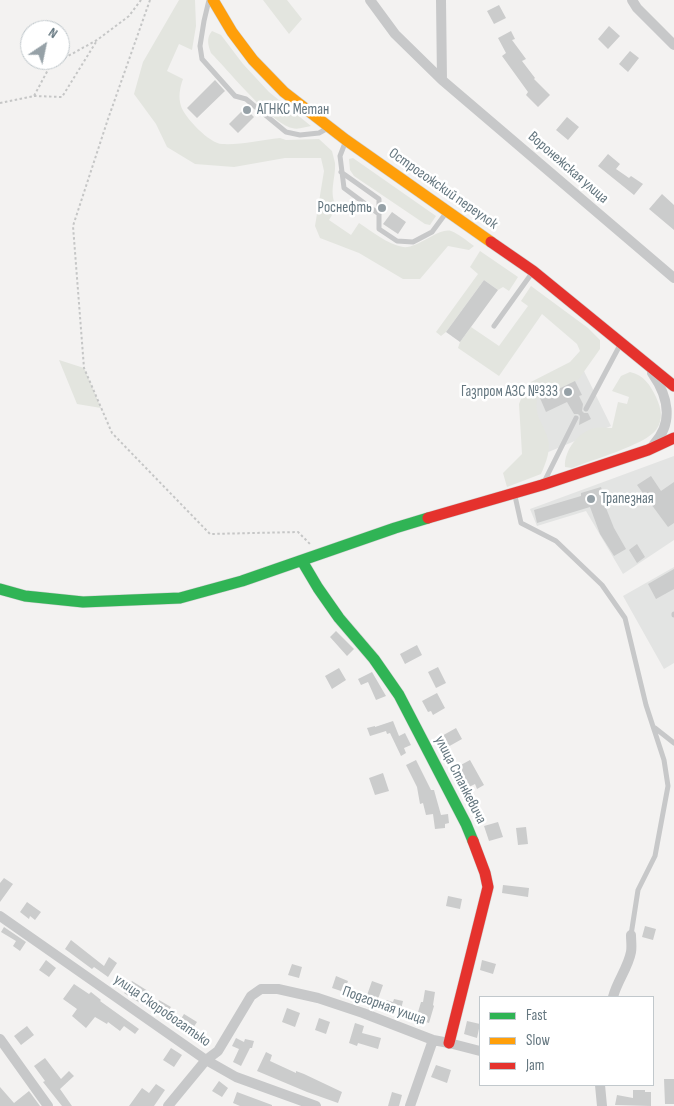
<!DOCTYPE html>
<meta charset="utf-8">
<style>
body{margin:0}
#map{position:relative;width:674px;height:1106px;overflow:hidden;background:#f3f2f1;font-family:"Sofia Sans Condensed",sans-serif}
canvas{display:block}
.legend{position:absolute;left:479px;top:996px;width:175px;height:90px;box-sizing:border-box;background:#fff;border:1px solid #c1c8cc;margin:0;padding:6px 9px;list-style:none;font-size:15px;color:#64767f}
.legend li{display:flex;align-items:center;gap:10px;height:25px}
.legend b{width:25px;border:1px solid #c1c8cc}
.north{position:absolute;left:20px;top:20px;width:50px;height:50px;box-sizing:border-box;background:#fff;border:1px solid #c1c8cc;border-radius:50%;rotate:34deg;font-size:14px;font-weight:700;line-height:20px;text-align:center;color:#64767f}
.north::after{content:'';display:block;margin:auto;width:18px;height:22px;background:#96a1a7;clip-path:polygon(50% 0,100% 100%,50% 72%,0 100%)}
</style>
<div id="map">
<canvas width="674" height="1106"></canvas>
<ul class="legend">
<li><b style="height:6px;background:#30b455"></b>Fast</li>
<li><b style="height:6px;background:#ff9f0a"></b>Slow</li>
<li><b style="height:6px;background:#e5322d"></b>Jam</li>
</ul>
<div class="north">N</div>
</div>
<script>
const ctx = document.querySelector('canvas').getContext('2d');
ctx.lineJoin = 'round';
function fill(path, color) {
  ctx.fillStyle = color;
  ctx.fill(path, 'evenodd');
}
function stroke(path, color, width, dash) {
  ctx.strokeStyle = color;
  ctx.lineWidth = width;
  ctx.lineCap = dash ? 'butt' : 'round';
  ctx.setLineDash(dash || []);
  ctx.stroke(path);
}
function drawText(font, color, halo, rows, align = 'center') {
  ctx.font = font + ' "Sofia Sans Condensed",sans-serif';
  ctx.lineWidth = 5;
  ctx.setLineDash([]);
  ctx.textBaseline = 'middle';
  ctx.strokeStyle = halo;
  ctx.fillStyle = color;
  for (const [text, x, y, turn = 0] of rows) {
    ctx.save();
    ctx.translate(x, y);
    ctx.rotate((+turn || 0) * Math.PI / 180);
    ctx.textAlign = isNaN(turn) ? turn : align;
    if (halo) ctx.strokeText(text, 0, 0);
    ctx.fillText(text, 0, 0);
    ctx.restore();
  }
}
const built = new Path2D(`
 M581 365 611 426 546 453 529 394Z
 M674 456V540L623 574 586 511 537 526 530 509Z
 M674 567V663L664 669 623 596Z`);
const green = new Path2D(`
 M179 0H195L196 26 192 50 179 44 167 71 183 79C180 87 178 97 181 106 184 117 210 144 222 144 241 145 261 140 280 138L286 140 319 139 332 151C333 155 334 159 335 163 336 178 328 194 337 207L329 220 351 235 359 223C373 232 387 244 403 247 418 249 439 227 451 231 459 234 467 241 474 246L469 250 448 246 420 279H403L359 253 320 238 315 226 324 171 321 158H285L234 167 195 164 167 147 156 124 134 94 143 62Z
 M263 0H287L302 19 289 34Z
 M212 31 221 35 243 64 269 92 311 126C305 127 298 130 292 128 271 123 228 70 211 53 208 45 206 38 212 31Z
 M353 158 436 216 430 225 425 224 354 176 350 170 349 159Z
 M480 251 518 277 509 291 503 287 498 290 484 280 446 332 441 336 436 332 478 274 470 267Z
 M531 286 588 328 600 340V349L578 380 537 398C535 418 541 419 547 436 552 448 546 463 541 474L507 487 503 473 522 454 519 404 527 384 570 362 580 351 577 344 542 314 499 376 458 348 460 342 471 327 499 346 528 306 521 301Z
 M59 360 84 368 101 408 77 404Z
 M630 372C644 375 650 385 656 397 661 408 664 419 656 430 645 445 591 460 572 468L565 467C564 450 579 431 595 428 600 427 607 428 612 428L618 402 627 404 629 397 612 391 621 376Z`);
const building = new Path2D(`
 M499 5 506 18 494 24 487 11Z
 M609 26 620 36 608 49 598 39Z
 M511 31 515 39 512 40 526 59 522 61 535 78 534 79 550 95 538 107 526 95 528 92 502 56 506 53 498 38Z
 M630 51 639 58 628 72 619 64Z
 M215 80 225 91 197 118 187 108Z
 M245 108 254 117 238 133 229 124Z
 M567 117 579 127 568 140 556 130Z
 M608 154 620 164 616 169 629 178 631 176 643 184 634 195 598 166Z
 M662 194 674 205V230L649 209Z
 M392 212 406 222 398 234 383 224Z
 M484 280 498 290 460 342 446 332Z
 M575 381 582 395 579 396 583 404 582 411 584 413H588L591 419 579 425 580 416 578 414H574L567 402 546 412 540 398Z
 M651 476 661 491 674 482V523L668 527 637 485Z
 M601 487 604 497 602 498 614 528 626 549 614 556 600 534 590 507 537 523 534 510 581 496V493Z
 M637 544 645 557 637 563 629 550Z
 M674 569V589L656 599 648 584Z
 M336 631 354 649 347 656 330 637Z
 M417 645 422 655 405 664 400 654Z
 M438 667 446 683 436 688 428 672Z
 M339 668 346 680 332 689 325 676Z
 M372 672 386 696 376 700 368 682 361 685 358 679Z
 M437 693 445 708 433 715 431 711 428 712 422 701Z
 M393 721 399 736 405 733 411 745 404 748 406 753 401 756 390 733 387 734 386 731 370 736 367 728 375 726V727Z
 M456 728 462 739 446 748 440 737Z
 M416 760 431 790H434L441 815 448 814 449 823 445 824V828L435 829 433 814 426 815 423 803 420 804 417 787 406 765Z
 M470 760 484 785 477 789 475 784 469 787 459 766Z
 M383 773 389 791 375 795 369 778Z
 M498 822 503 837 489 841 484 826Z
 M526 827 528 844 518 845 516 828Z
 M4 878 13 884 0 902V883Z
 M503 885 529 888 528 897 502 893Z
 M448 896 462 899 460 909 446 906Z
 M27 902 41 912 35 920 30 916 29 919 20 912Z
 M645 926 656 929 653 940 642 937Z
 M4 927 26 942 20 951 13 946 16 941 1 932Z
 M71 940 104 966 109 957 117 963 108 977 94 967 92 969 65 949Z
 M46 960 56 968 49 977 39 970Z
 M482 960 496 964 493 974 480 970Z
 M292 964 302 967 299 978 288 975Z
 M336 976 348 981 344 992 332 988Z
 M132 981 148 991 140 1003 124 993Z
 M372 981 383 985 377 1002 366 998Z
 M74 984 89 994 91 992 101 1000 100 1001 139 1029 135 1034 124 1026 120 1031 108 1022 107 1024 95 1017 86 1028 72 1016 77 1009 63 999Z
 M425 990 435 992 433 1005 434 1006 429 1023 416 1019 421 1002H423Z
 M394 999 403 1001 400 1013 383 1009 386 1000 393 1002Z
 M159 1000 171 1007 163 1018 152 1011Z
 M287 1008 300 1013 295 1027 282 1022Z
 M184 1014 197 1022 189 1034 176 1027Z
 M319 1018 330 1022 326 1034 315 1030Z
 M467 1021 480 1024 477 1038 464 1034Z
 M355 1023 364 1026 362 1033 381 1038 378 1049 358 1043 357 1046 349 1043Z
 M27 1026 34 1035 21 1045 14 1036Z
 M236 1038 244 1042 245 1039 254 1041 252 1048H250L241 1066 233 1062 239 1049 232 1046Z
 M171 1048 182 1055 174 1067 163 1060Z
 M266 1052 272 1055 270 1061 296 1073V1071L304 1074 342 1092 338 1103 307 1092 257 1071Z
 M45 1058 61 1079 69 1071 74 1076 60 1089 72 1106H62L43 1082 45 1081 34 1066Z
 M436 1065 451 1070 447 1083 431 1077Z
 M664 1079H674V1104H665Z
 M219 1081 228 1088 222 1097 212 1091Z
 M156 1084 165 1090 154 1106H129L142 1088 149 1093Z
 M0 1087 14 1103 29 1091 40 1106H0Z
 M633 1090H645V1092H651V1106L615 1105 617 1095 633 1098Z
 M237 1092 272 1105V1106H240L233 1103Z
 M392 1092 402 1095 399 1106H388Z`);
const path = new Path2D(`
 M150 0 108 119 73 226 84 368 112 433 210 534 298 532 311 545
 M34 96 62 97 96 42
 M0 103 34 96 50 66 97 40 129 16 141 0`);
const lane = new Path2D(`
 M209 0 204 21 200 46 202 59 235 96 246 99 286 132 300 135 319 133 328 128
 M345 143 340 156 344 188 379 214
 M341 172 379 199V229L397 241 413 242 432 232 446 213
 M494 326 532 273
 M586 409 620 345
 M545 480 576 418
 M515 496 521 523 556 541 602 585 625 618 646 705 664 760 668 786 655 856 638 890 631 935
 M674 615V614
 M655 728 674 743`);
const street = new Path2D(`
 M370 0 395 34 442 80
 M441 0 442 80 674 278
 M632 0 637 8 674 45
 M652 373C668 396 674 422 654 444
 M0 916 206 1060 236 1077 316 1106
 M613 997C617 981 628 968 631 952 632 947 631 941 631 935
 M0 1039 48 1106
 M600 1085 602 1106
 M168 1106 206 1060 218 1051 251 996 261 989H278L318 998 363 1013 433 1040 449 1043 480 1051
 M410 1106 433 1040`);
const fast = new Path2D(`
 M302 561 318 588 339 618 374 659 399 695 466 824 473 841
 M0 589 25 596 83 602 180 598 242 581 395 528 428 518`);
const slow = new Path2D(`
 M213 0 232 32 253 60 284 92 346 140 491 242`);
const jam = new Path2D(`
 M491 242 533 271 674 386
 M428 518 542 485 648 450 674 438
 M449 1043 488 887 485 873 473 841`);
const markers = [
 [247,110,5,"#96a1a7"],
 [382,208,5,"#96a1a7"],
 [568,392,5,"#96a1a7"],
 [591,499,5,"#96a1a7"]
];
const poiNames = [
 ["АГНКС Метан",257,110],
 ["Роснефть",372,208,"right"],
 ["Газпром АЗС №333",558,392,"right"],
 ["Трапезная",601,499]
];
const streetNames = [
 ["Воронежская улица",568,168,41],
 ["Острогожский переулок",443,189,35],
 ["улица Станкевича",460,780,63],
 ["Подгорная улица",384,1006,20],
 ["улица Скоробогатько",162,1011,35]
];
fill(built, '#e3e4e3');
fill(green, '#e3e5df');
fill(building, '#cbcccc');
stroke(fast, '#cfd0d0', 12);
stroke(slow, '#cfd0d0', 12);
stroke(jam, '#cfd0d0', 12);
stroke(path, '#c5c6c6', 2, [2.5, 2.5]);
stroke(lane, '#c7c8c9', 5);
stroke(street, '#c7c8c9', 10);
stroke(fast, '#30b455', 11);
stroke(slow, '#ff9f0a', 11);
stroke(jam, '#e5322d', 11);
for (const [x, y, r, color] of markers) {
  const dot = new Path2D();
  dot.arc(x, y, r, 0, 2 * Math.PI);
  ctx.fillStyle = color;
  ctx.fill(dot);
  stroke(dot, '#fff', 2);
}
drawText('15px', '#64767f', '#fff', poiNames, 'left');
drawText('15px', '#64767f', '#fff', streetNames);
</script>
